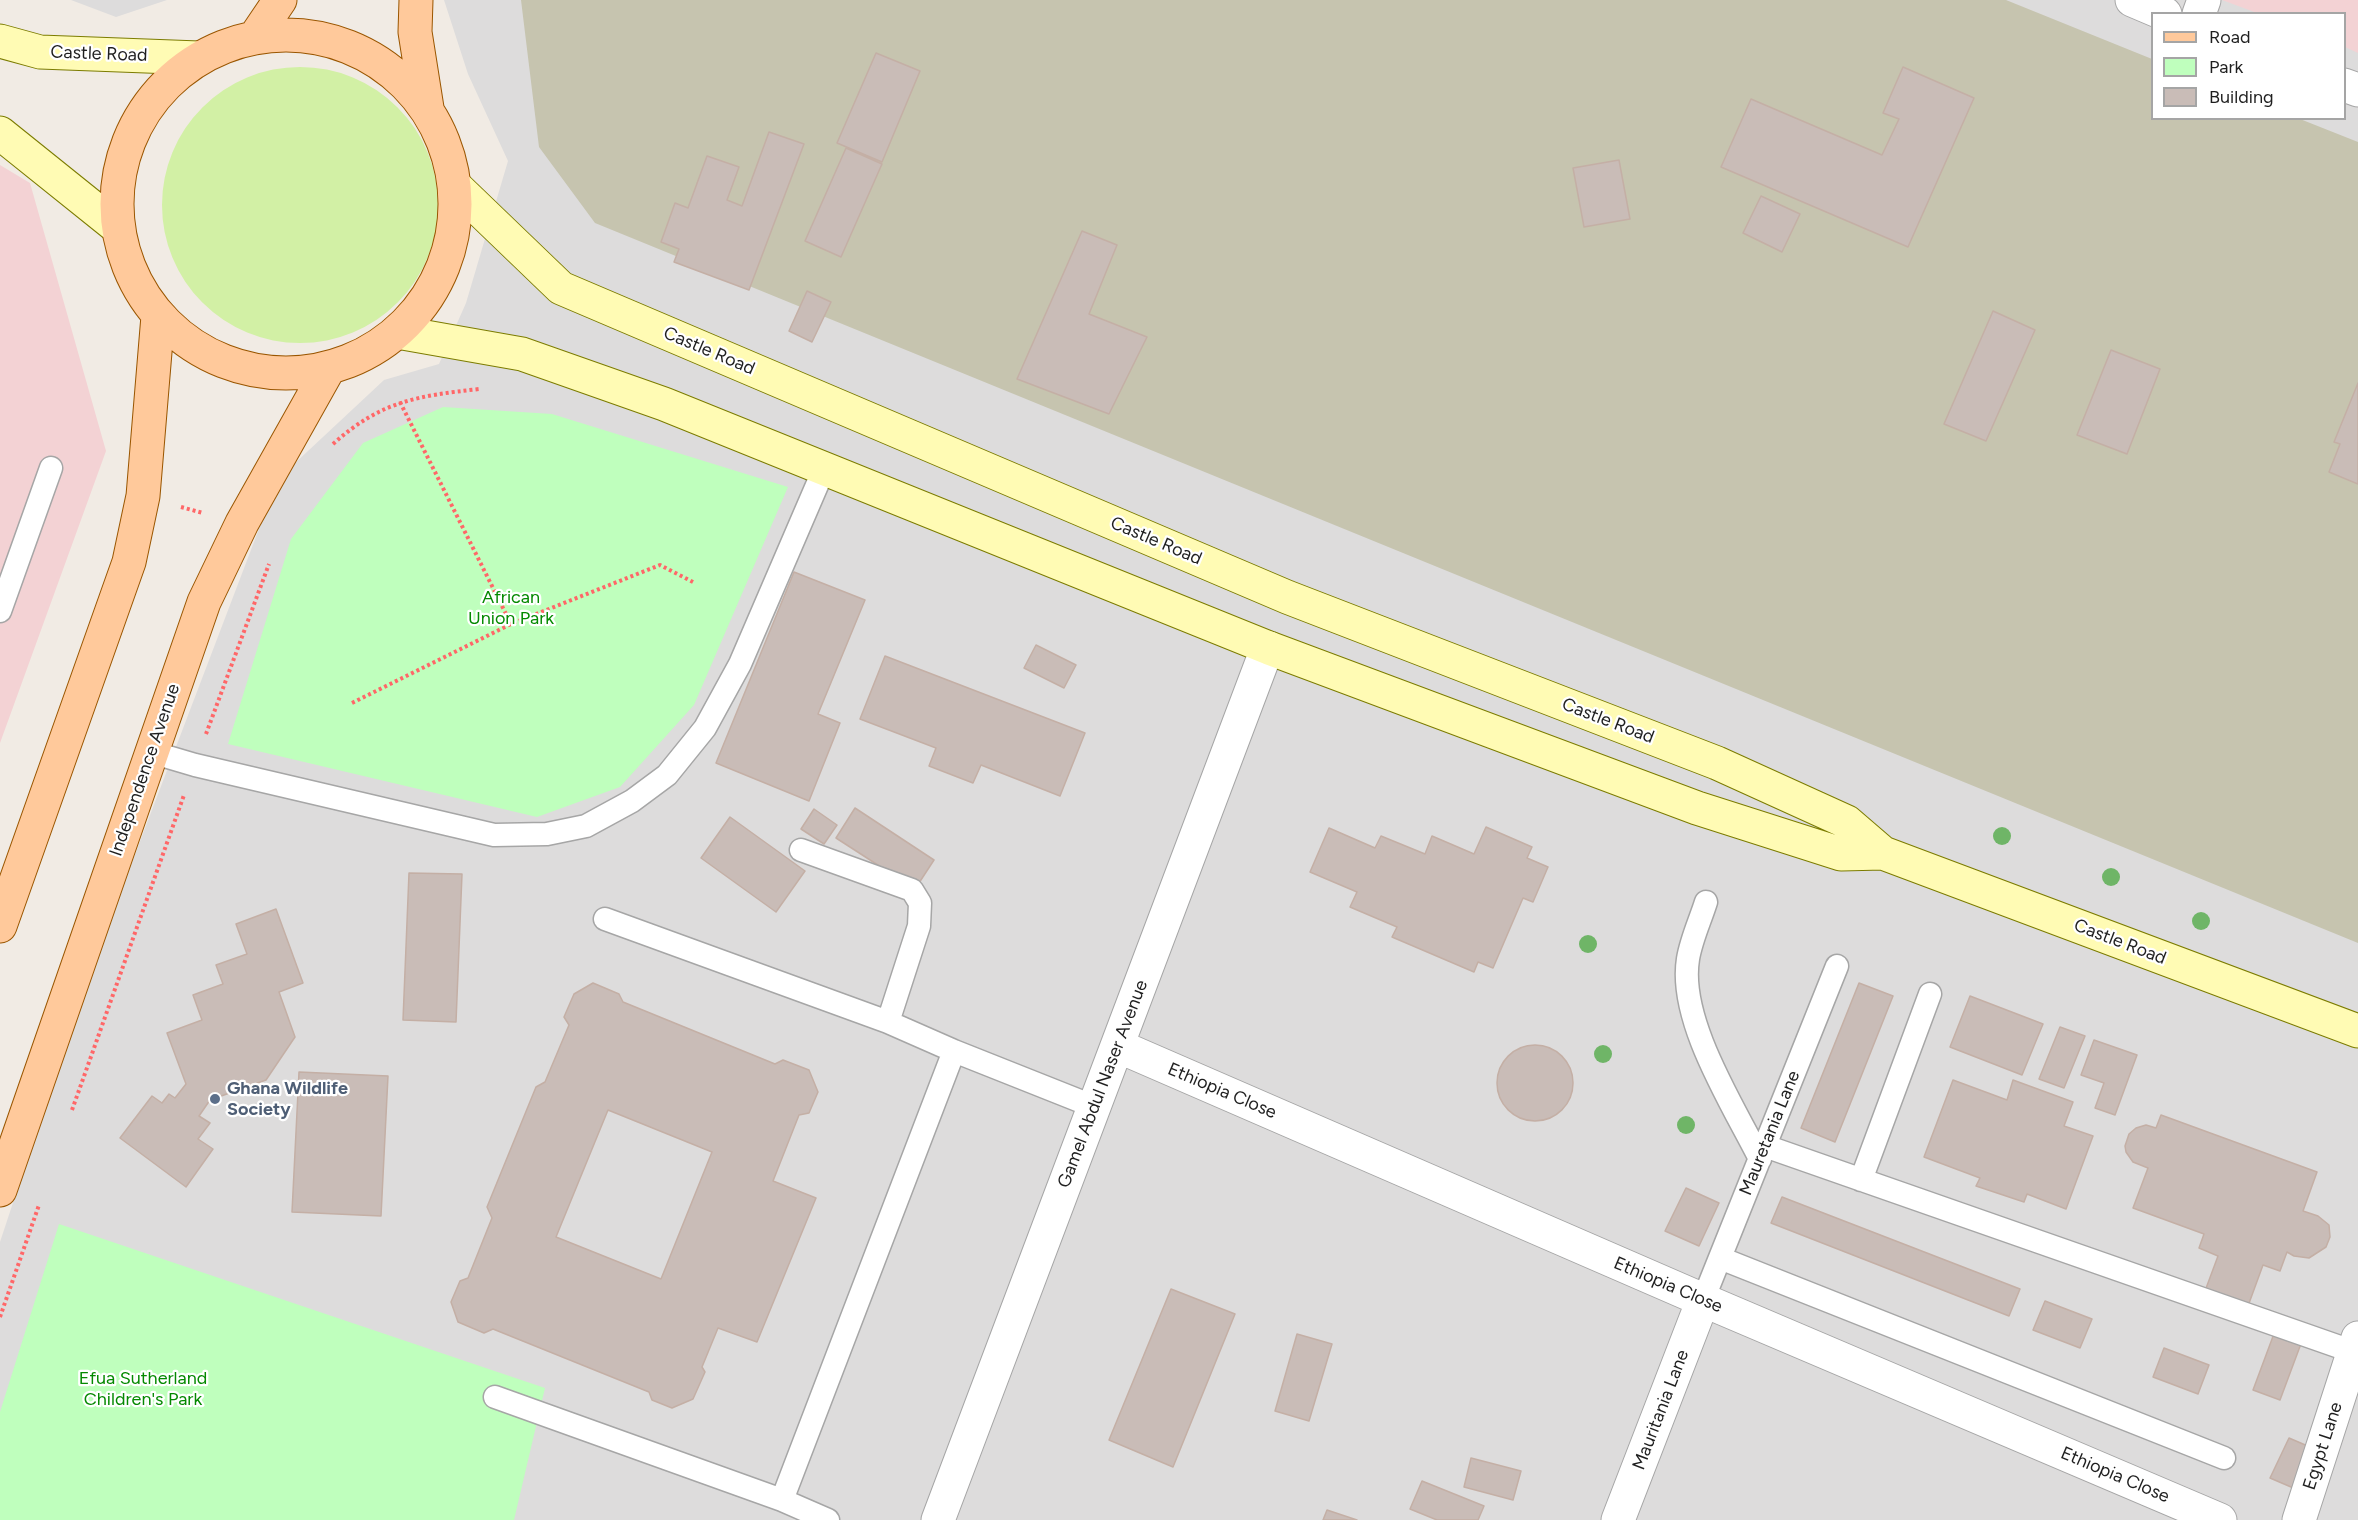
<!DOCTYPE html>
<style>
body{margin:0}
#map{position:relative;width:2358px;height:1520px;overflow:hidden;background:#f1ebe4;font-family:Figtree,sans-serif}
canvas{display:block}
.legend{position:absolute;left:2151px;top:12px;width:195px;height:108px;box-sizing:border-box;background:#fff;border:2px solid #a5a5a5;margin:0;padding:8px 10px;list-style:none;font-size:18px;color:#1f1f1f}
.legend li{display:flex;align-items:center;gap:12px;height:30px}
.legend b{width:30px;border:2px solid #a5a5a5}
</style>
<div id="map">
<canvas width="2358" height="1520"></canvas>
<ul class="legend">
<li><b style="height:8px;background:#ffc99b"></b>Road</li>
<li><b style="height:16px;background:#bfffbd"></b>Park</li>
<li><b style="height:16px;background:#c9bcb7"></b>Building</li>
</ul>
</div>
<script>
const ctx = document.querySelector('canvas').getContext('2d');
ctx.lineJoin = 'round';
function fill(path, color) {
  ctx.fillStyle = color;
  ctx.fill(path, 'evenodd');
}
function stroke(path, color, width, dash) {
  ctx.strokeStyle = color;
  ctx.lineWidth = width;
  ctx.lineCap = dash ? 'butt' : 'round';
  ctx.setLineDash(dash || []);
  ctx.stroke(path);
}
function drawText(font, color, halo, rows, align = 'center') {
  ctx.font = font + ' Figtree,sans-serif';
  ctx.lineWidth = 4.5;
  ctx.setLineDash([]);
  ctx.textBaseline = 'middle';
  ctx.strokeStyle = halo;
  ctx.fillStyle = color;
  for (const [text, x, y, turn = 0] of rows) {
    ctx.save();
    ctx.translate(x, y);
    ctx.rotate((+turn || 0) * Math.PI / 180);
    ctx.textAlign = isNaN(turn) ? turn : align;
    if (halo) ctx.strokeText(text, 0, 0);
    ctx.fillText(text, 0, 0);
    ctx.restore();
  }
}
const residential = new Path2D(`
 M71 0H167L116 17Z
 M444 0H2358V1520H0V1242L83 991 278 479 384 380 439 364 466 303 508 161 468 74ZM2152 14H2344V118H2152Z`);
const commercial = new Path2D(`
 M2222 0H2358V53L2345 47 2344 14 2257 13Z
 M0 165 30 183 106 451 0 743Z`);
const construction = new Path2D(`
 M521 0H2006L2152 59V118L2300 119 2358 142V943L595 223 539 147Z`);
const grass = new Path2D(`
 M162 205a138 138 0 1 1 276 0a138 138 0 1 1-276 0Z`);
const park = new Path2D(`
 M443 407 552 414 788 487 694 705 620 787 537 817 228 744 291 539 363 443Z
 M59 1224 545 1388 514 1520H0V1412Z`);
const building = new Path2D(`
 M876 53 920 71 882 162 837 143Z
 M1903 67 1974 98 1908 247 1721 167 1751 99 1882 155 1899 119 1883 113Z
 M769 132 804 144 749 290 674 262 679 249 661 242 675 203 688 208 707 156 739 167 727 200 742 206Z
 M846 148 882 164 841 257 805 241Z
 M1619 160 1630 219 1584 227 1573 168Z
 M1761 196 1800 214 1782 252 1743 233Z
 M1082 231 1117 245 1089 314 1147 337 1109 414 1017 379Z
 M807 291 831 302 812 342 789 331Z
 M1993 311 2035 330 1986 441 1944 424Z
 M2111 350 2160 369 2127 454 2077 435Z
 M2358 383V484L2329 472 2340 444 2334 442Z
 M794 572 865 600 818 714 840 723 809 801 716 763Z
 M1036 645 1076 665 1064 688 1024 668Z
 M885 656 1085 733 1060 796 981 765 973 783 929 766 936 748 860 719Z
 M855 808 934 860 915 889 836 838Z
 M814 809 837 825 824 844 801 829Z
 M730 817 805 871 776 912 701 858Z
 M1486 827 1532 847 1527 858 1548 867 1533 902 1523 898 1493 968 1478 962 1474 972 1392 937 1397 927 1350 907 1357 892 1310 872 1329 828 1375 848 1381 836 1425 854 1432 836 1474 854Z
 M409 873 462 874 456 1022 403 1020Z
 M276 909 303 983 279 992 295 1037 266 1080 210 1100 199 1116 210 1123 198 1139 213 1149 186 1187 120 1138 152 1096 162 1103 169 1094 175 1098 186 1084 167 1033 202 1020 193 995 223 984 216 965 247 954 236 924Z
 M593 983 619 994 623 1002 775 1064 783 1060 809 1070 818 1092 809 1113 799 1115 773 1181 816 1198 757 1342 718 1328 702 1367 705 1372 693 1399 672 1408 652 1400 649 1392 493 1329 484 1333 458 1322 451 1302 460 1281 468 1278 492 1218 487 1207 536 1087 545 1082 569 1025 564 1017 574 994ZM608 1110 712 1152 661 1279 556 1237Z
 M1859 983 1893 996 1835 1142 1801 1128Z
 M1970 996 2043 1024 2022 1075 1950 1047Z
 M2060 1027 2085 1036 2064 1088 2039 1079Z
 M2094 1040 2137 1055 2115 1115 2095 1108 2104 1083 2081 1075Z
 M1497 1083a38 38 0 1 1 76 0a38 38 0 1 1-76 0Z
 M299 1072 388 1076 381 1216 292 1212Z
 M1953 1080 2007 1100 2013 1080 2073 1102 2064 1126 2093 1136 2066 1209 2027 1194 2024 1202 1976 1186 1980 1178 1924 1157Z
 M2161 1115 2317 1172 2303 1211 2318 1216 2329 1225 2330 1237 2326 1247 2309 1258 2294 1256 2287 1252 2280 1271 2263 1265 2248 1306 2205 1291 2218 1256 2199 1248 2204 1234 2133 1208 2148 1168 2133 1162 2126 1152 2125 1146 2129 1134 2136 1128 2146 1125 2156 1128Z
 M1686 1188 1719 1203 1699 1246 1665 1231Z
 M1782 1197 2020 1289 2009 1316 1771 1223Z
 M1171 1289 1235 1314 1173 1467 1109 1440Z
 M2045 1301 2092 1319 2080 1348 2033 1330Z
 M2275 1331 2302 1341 2280 1400 2253 1390Z
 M1297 1334 1332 1344 1309 1421 1275 1411Z
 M2164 1348 2209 1365 2198 1394 2153 1377Z
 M2289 1438 2317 1450 2298 1490 2270 1478Z
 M1471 1458 1521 1471 1513 1500 1464 1487Z
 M1422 1481 1484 1506 1478 1520H1437L1410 1509Z
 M1327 1510 1357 1520H1323Z`);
const path = new Path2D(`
 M400 402 511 624
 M333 444C381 401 417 396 479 389
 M181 507 203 513
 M352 703 511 624 660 565 693 582
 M206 734 269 564
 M72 1110 184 795
 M0 1317 39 1205`);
const lane = new Path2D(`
 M0 611 51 468
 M151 752 195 765 494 835 547 834 586 826 632 801 667 775 705 728 740 664 824 469
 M801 850 912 890 920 903 919 926 888 1022
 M1706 902C1700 921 1691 940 1688 959 1678 1020 1733 1105 1760 1159
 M605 919 888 1022 954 1051
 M1765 1146 2354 1352
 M1861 1180 1930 994
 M1720 1258 2224 1458
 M1703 1300 1837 966
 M495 1397 782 1500 828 1520
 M782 1500 954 1051 1095 1107`);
const street = new Path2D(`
 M2132 0 2165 14
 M2199 14 2204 0
 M2344 85 2358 90
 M1118 1046 1703 1300 2220 1520
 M938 1520 1262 662 1269 648
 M1618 1520 1703 1300
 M2299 1520 2358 1338`);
const secondary = new Path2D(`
 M0 41 40 52 199 58
 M0 133 117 227
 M456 187 561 288 1287 597 1717 763 1847 822 1883 853 2358 1031
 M397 332 522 354 664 404 1269 648 1697 808 1841 854 1883 853`);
const primary = new Path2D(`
 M416 0 415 32 427 108
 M117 204a169 169 0 1 1 338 0a169 169 0 1 1-338 0Z
 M255 37 280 0
 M0 926 129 562 143 496 158 316
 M0 1190 204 602 242 523 329 368`);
const trees = [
 [2002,836],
 [2111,877],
 [2201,921],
 [1588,944],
 [1603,1054],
 [1686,1125]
];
const markers = [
 [215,1099,6,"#5c6f8a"]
];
const streetNames = [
 ["Castle Road",99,54,2],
 ["Castle Road",709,351,23],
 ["Castle Road",1156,541,23],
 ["Castle Road",1608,721,21],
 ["Independence Avenue",145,770,-71],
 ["Castle Road",2120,942,21],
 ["Gamel Abdul Naser Avenue",1103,1084,-69],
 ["Ethiopia Close",1222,1091,23],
 ["Mauretania Lane",1770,1133,-68],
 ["Ethiopia Close",1668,1285,23],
 ["Mauritania Lane",1661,1410,-69],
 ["Egypt Lane",2323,1446,-72],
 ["Ethiopia Close",2115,1475,23]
];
const parkNames = [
 ["African",511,598],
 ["Union Park",511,619],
 ["Efua Sutherland",143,1379],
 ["Children's Park",143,1400]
];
const serviceNames = [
 ["Ghana Wildlife",227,1089],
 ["Society",227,1110]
];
fill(residential, '#dddcdc');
fill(commercial, '#f3d2d4');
fill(construction, '#c6c4af');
fill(grass, '#d2f0a5');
fill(park, '#bfffbd');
fill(building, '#c9bcb7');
stroke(building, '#c4afa5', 1.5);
stroke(lane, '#a6a6a6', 25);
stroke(street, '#a6a6a6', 35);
stroke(secondary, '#7c7c00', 35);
stroke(primary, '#9a5600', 35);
stroke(path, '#ff6768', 4, [3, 3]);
stroke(lane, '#fff', 22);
stroke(street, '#fff', 33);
stroke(secondary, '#fffbb4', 33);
stroke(primary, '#ffc99b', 33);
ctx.fillStyle = '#6fb567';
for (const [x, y] of trees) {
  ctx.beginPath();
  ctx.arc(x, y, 9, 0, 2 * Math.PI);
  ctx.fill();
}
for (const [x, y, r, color] of markers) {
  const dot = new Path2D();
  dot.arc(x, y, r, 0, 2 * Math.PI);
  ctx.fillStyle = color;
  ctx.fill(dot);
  stroke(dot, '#fff', 2);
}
drawText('18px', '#1f1f1f', '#fff', streetNames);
drawText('18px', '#048901', '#fff', parkNames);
drawText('bold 18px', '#4e5e75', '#fff', serviceNames, 'left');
</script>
